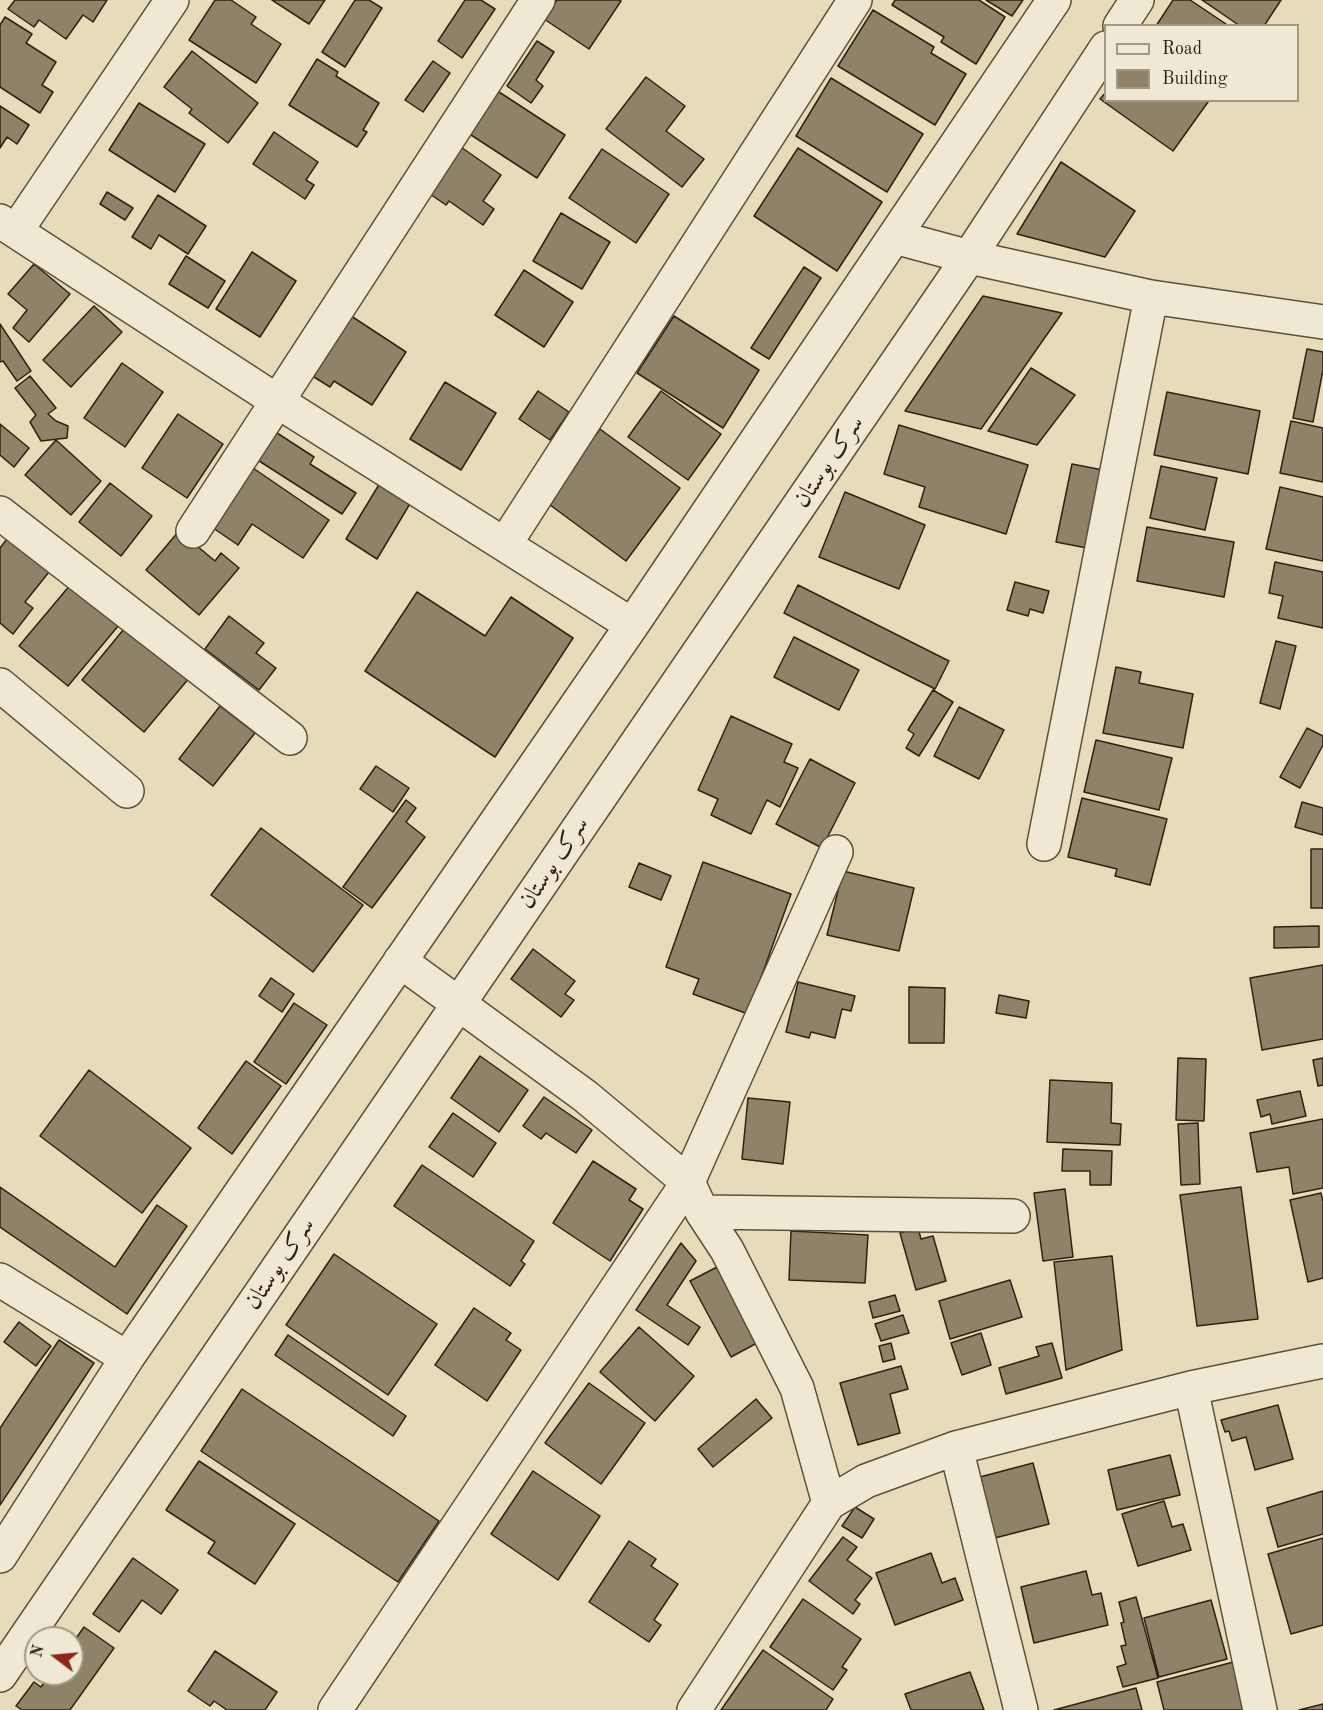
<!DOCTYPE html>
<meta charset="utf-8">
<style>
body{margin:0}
#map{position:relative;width:1323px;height:1710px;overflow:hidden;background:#e6dcba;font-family:"Old Standard TT",serif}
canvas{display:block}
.legend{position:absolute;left:1104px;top:24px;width:195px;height:78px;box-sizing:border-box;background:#efe8d2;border:2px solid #a29984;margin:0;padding:8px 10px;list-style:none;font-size:18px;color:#2f2210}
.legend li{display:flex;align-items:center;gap:12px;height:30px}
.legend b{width:30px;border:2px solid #a29984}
.north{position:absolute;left:24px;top:1626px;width:60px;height:60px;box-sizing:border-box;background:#efe8d2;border:2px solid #a29984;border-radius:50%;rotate:286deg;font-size:16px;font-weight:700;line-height:24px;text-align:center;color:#2f2210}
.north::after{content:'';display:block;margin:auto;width:21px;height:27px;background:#8f2418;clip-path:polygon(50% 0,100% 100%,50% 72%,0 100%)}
</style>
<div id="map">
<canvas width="1323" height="1710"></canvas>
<ul class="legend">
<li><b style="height:8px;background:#efe8d2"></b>Road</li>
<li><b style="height:16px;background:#8e8368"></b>Building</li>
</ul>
<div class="north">N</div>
</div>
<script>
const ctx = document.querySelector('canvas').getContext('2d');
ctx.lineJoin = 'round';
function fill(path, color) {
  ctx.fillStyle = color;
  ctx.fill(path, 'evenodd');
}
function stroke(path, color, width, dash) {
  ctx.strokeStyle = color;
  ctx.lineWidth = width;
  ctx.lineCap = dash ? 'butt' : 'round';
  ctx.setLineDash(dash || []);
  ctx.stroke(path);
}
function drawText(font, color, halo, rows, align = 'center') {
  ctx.font = font + ' "Old Standard TT",Amiri,serif';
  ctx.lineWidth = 4.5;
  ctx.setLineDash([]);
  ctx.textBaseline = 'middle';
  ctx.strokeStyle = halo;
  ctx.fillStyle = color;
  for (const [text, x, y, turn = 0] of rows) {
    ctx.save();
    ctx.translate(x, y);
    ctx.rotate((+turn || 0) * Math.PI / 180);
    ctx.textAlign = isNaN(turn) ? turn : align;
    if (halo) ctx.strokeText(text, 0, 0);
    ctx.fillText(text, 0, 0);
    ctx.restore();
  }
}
const building = new Path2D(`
 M15 0H107L93 22 83 15 66 39 39 20 34 27 8 9Z
 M215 0H231L256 17 251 24 281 44 256 83 189 40Z
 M272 0H325L309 24Z
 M355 0H369L382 8 345 67 322 52Z
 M465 0H481L495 9 462 58 438 41Z
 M557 0H619L621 1 589 49 544 19Z
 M895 0H979L1005 17 976 64 941 42 944 37 892 5Z
 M986 0H1023L1012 16Z
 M1173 0H1190L1229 26H1156Z
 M1202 0H1281L1264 26H1240Z
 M873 10 934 47 931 53 966 74 935 125 838 66Z
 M5 17 32 34 26 43 56 62 42 85 53 92 40 113 0 87V25Z
 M537 41 554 52 536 80 543 86 531 103 507 86Z
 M192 51 258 103 228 143 189 113 192 109 164 87Z
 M317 59 338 72 336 76 379 103 363 130 367 132 357 147 289 105Z
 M433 61 450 73 423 112 405 100Z
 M646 77 685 106 666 131 704 159 682 187 606 129Z
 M831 78 923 134 887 192 796 136Z
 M496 90 565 135 537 178 468 133Z
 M1106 92V100H1206L1208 102 1173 151 1100 99Z
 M139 103 205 144 175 192 109 150Z
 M0 106 29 125 17 144 7 137 0 148Z
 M274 132 318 162 306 180 314 185 305 199 253 164Z
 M458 145 501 175 483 201 494 209 483 225 449 201 446 205 427 192Z
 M798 148 882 202 837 271 754 216Z
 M602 149 669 194 636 243 569 198Z
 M1061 162 1135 211 1105 257 1017 234Z
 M107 192 133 208 125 220 100 204Z
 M158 195 206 226 188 254 159 235 151 249 132 237Z
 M561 213 610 242 582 289 533 261Z
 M252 252 296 281 260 337 216 309Z
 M186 256 225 281 208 308 169 284Z
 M34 264 70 294 29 342 13 328 27 310 8 294Z
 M804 267 821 278 769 359 751 348Z
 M524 270 573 302 544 347 495 315Z
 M983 296 1062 313 981 429 905 411Z
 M94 306 122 332 71 387 43 360Z
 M345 312 406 352 372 405 334 381 330 387 306 372Z
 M674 316 759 370 723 428 637 373Z
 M0 324 31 371 17 381 3 361 0 362Z
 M1307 349 1323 352V370L1313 422 1293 418Z
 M122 363 163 392 125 447 84 418Z
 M1031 368 1075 395 1037 445 988 431Z
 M30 376 56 408 48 414 56 421 68 426 67 438 41 441 30 422 36 415 15 388Z
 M445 382 496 413 461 470 410 439Z
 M538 391 569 412 550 440 519 419Z
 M661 391 721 434 688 480 628 437Z
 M1167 392 1260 411 1248 474 1154 455Z
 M178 414 223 444 187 498 142 468Z
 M1291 421 1323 428V482L1280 473Z
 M0 424 29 448 14 467 0 455Z
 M899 425 1028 465 1006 534 919 507 925 487 884 474Z
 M600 429 680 488 626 561 546 502Z
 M274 431 314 457 310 464 356 493 342 514 256 459Z
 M56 440 101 481 71 515 25 475Z
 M1072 464 1108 471 1092 549 1056 542Z
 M1161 466 1217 478 1205 530 1150 518Z
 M253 468 329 520 303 558 252 524 238 545 213 528Z
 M383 478 414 497 377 559 346 539Z
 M110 483 152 516 121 556 79 522Z
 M1280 487 1323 497V561L1266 549Z
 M845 492 925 525 899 589 819 557Z
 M1147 527 1234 542 1224 597 1137 581Z
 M179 531 215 561 221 553 239 568 199 615 146 570Z
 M11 534 53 567 25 602 33 608 13 634 0 623V548Z
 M1275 562 1323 572V628L1278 618 1283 596 1269 593Z
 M1015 582 1049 591 1043 613 1030 609 1028 616 1007 610Z
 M71 584 119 625 68 686 19 646Z
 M798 585 949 661 935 689 784 613Z
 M417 592 485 636 511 597 573 638 495 757 365 671Z
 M229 616 264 643 256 653 276 668 259 690 205 649Z
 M133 618 195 671 144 732 82 680Z
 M794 637 859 670 839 710 774 677Z
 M1276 641 1296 646 1280 709 1260 703Z
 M1116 667 1141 672 1139 683 1193 694 1183 748 1103 733Z
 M933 690 953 702 919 756 906 748 914 734 908 730Z
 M220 706 255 733 213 786 179 759Z
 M959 707 1004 730 979 779 934 756Z
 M731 716 792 744 784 762 798 768 780 807 767 800 751 834 711 815 718 799 698 790Z
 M1307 728 1323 736V745L1300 788 1280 777Z
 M1096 740 1172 758 1159 810 1084 792Z
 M810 759 855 783 822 848 776 824Z
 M376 766 409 788 393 812 360 789Z
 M1082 798 1167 819 1150 885 1115 876 1117 869 1068 857Z
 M406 800 416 808 406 822 425 837 372 908 343 887Z
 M1302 802 1323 808V835L1295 827Z
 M261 828 363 905 313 972 211 895Z
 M1311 849H1323V908H1311Z
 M703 862 791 894 748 1014 693 994 699 979 666 967Z
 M639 863 671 876 661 900 629 887Z
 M843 871 914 888 899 951 827 935Z
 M1319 926V947L1274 948V927Z
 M533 949 575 981 565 994 574 1000 561 1017 511 979Z
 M1323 965V1039L1262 1050 1250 978Z
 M271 978 294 994 282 1012 259 996Z
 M798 982 855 996 851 1011 842 1009 835 1038 811 1032 809 1038 786 1032Z
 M909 987 945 988 944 1043H909Z
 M999 995 1029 1001 1026 1018 996 1013Z
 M294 1003 327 1025 286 1084 254 1062Z
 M480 1056 528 1090 499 1132 451 1098Z
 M1178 1058 1206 1059 1204 1121 1176 1120Z
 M1323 1058V1085L1318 1086 1313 1060Z
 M246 1061 281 1086 232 1154 198 1128Z
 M89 1070 191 1148 142 1213 40 1136Z
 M1050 1080 1112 1083 1111 1123 1121 1124 1120 1145 1047 1142Z
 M1300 1091 1306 1116 1272 1124 1270 1114 1261 1117 1257 1100Z
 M544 1097 592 1130 576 1153 546 1133 541 1139 523 1126Z
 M748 1098 790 1102 783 1164 742 1159Z
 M453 1113 496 1143 473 1177 429 1147Z
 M1323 1119V1188L1293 1194 1289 1167 1257 1172 1250 1133Z
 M1198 1123 1200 1184 1181 1185 1178 1124Z
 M1063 1149 1112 1151 1111 1185H1090V1171H1062Z
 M593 1161 636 1189 629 1200 643 1209 610 1261 553 1223Z
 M422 1165 534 1241 521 1261 525 1264 510 1286 394 1206Z
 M0 1187 115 1267 157 1205 187 1226 127 1314 0 1227Z
 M1241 1187 1258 1319 1197 1326 1180 1195Z
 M1065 1189 1073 1257 1043 1261 1034 1193Z
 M1321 1193 1323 1201V1278L1308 1282 1290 1200Z
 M918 1228 921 1239 933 1236 946 1281 916 1290 900 1233Z
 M791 1231 868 1235 865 1283 789 1280Z
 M681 1243 696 1261 667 1305 700 1327 688 1345 636 1310Z
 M334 1254 437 1324 388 1395 286 1325Z
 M1112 1256 1122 1350 1066 1370 1054 1262Z
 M717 1267 757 1343 731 1357 690 1281Z
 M1010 1280 1022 1317 950 1339 939 1301Z
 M895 1295 900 1311 873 1318 869 1302Z
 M474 1308 511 1333 506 1340 521 1350 487 1401 435 1365Z
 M903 1315 909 1333 881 1341 875 1324Z
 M19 1322 51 1346 36 1366 4 1342Z
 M639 1327 694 1376 655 1421 600 1372Z
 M981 1333 991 1365 962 1375 951 1343Z
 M288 1335 406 1416 393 1436 275 1355Z
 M59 1340 94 1363 0 1505V1428Z
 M891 1343 895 1359 883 1362 879 1346Z
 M1052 1343 1062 1378 1006 1394 999 1368 1039 1356 1036 1347Z
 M901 1366 908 1389 890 1394 900 1433 858 1445 840 1383Z
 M589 1383 645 1423 601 1484 545 1443Z
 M242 1389 439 1521 398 1582 201 1451Z
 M756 1399 772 1418 713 1467 698 1449Z
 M1278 1405 1293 1459 1255 1470 1246 1437 1232 1441 1229 1431 1225 1432 1221 1420Z
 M1170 1455 1180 1495 1117 1510 1108 1470Z
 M199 1461 295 1524 255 1584 208 1553 215 1542 166 1510Z
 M1033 1463 1049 1524 995 1538 980 1477Z
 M533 1471 600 1516 558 1580 491 1534Z
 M1323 1491V1534L1278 1547 1267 1508Z
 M1164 1501 1172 1527 1183 1524 1191 1550 1138 1566 1122 1514Z
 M855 1507 874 1519 862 1538 842 1526Z
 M843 1537 857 1547 847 1560 872 1578 855 1600 860 1604 853 1614 809 1581Z
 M1323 1538V1625L1291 1634 1268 1554Z
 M629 1541 656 1559 651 1566 678 1584 654 1620 661 1625 649 1642 589 1602Z
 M931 1553 942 1583 955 1578 963 1600 895 1625 876 1573Z
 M133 1558 178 1590 161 1614 142 1600 119 1632 93 1614Z
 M1086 1571 1092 1595 1101 1593 1108 1625 1034 1643 1021 1587Z
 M1136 1597 1158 1678 1123 1687 1117 1667 1126 1664 1121 1646 1126 1645 1121 1623 1124 1622 1119 1602Z
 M803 1599 861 1639 842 1667 847 1670 833 1690 770 1647Z
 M1211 1600 1227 1659 1159 1677 1144 1618Z
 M84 1627 114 1648 70 1710H22L16 1706 34 1682 41 1687 50 1674H72V1644Z
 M763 1650 833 1699 826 1710H721Z
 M215 1651 277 1692 265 1710H227L214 1701 210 1706 188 1691Z
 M1241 1660 1255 1710H1164L1157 1682Z
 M970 1672 984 1710H911L905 1694Z
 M1136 1688 1142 1710H1054Z
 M1323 1704V1710H1299Z`);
const minor = new Path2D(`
 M1120 26 1137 0
 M0 221 277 401 632 625
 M16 231 172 0
 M895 237 969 257 1151 297 1323 322
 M0 513 290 738
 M193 531 538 0
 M505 544 855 0
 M0 685 127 791
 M1044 844 1151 297
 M400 961 585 1096 688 1182 702 1212 727 1250 797 1388 829 1503
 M702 1212 1013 1216
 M0 1280 127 1358
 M1191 1388 1260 1710
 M956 1448 1021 1710
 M0 1556 127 1358 632 625 1054 0
 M0 1675 969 257 1106 48
 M335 1710 688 1182 836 852
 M694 1710 829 1503 866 1481 956 1448 1191 1388 1323 1361`);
const streetNames = [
 ["سرک بوستان",829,462,-56],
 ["سرک بوستان",554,863,-56],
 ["سرک بوستان",280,1264,-56]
];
fill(building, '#8e8368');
stroke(building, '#2f2210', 1.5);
stroke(minor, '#5d503a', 36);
stroke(minor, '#efe8d2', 33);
drawText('24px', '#2f2210', '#efe8d2', streetNames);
</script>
